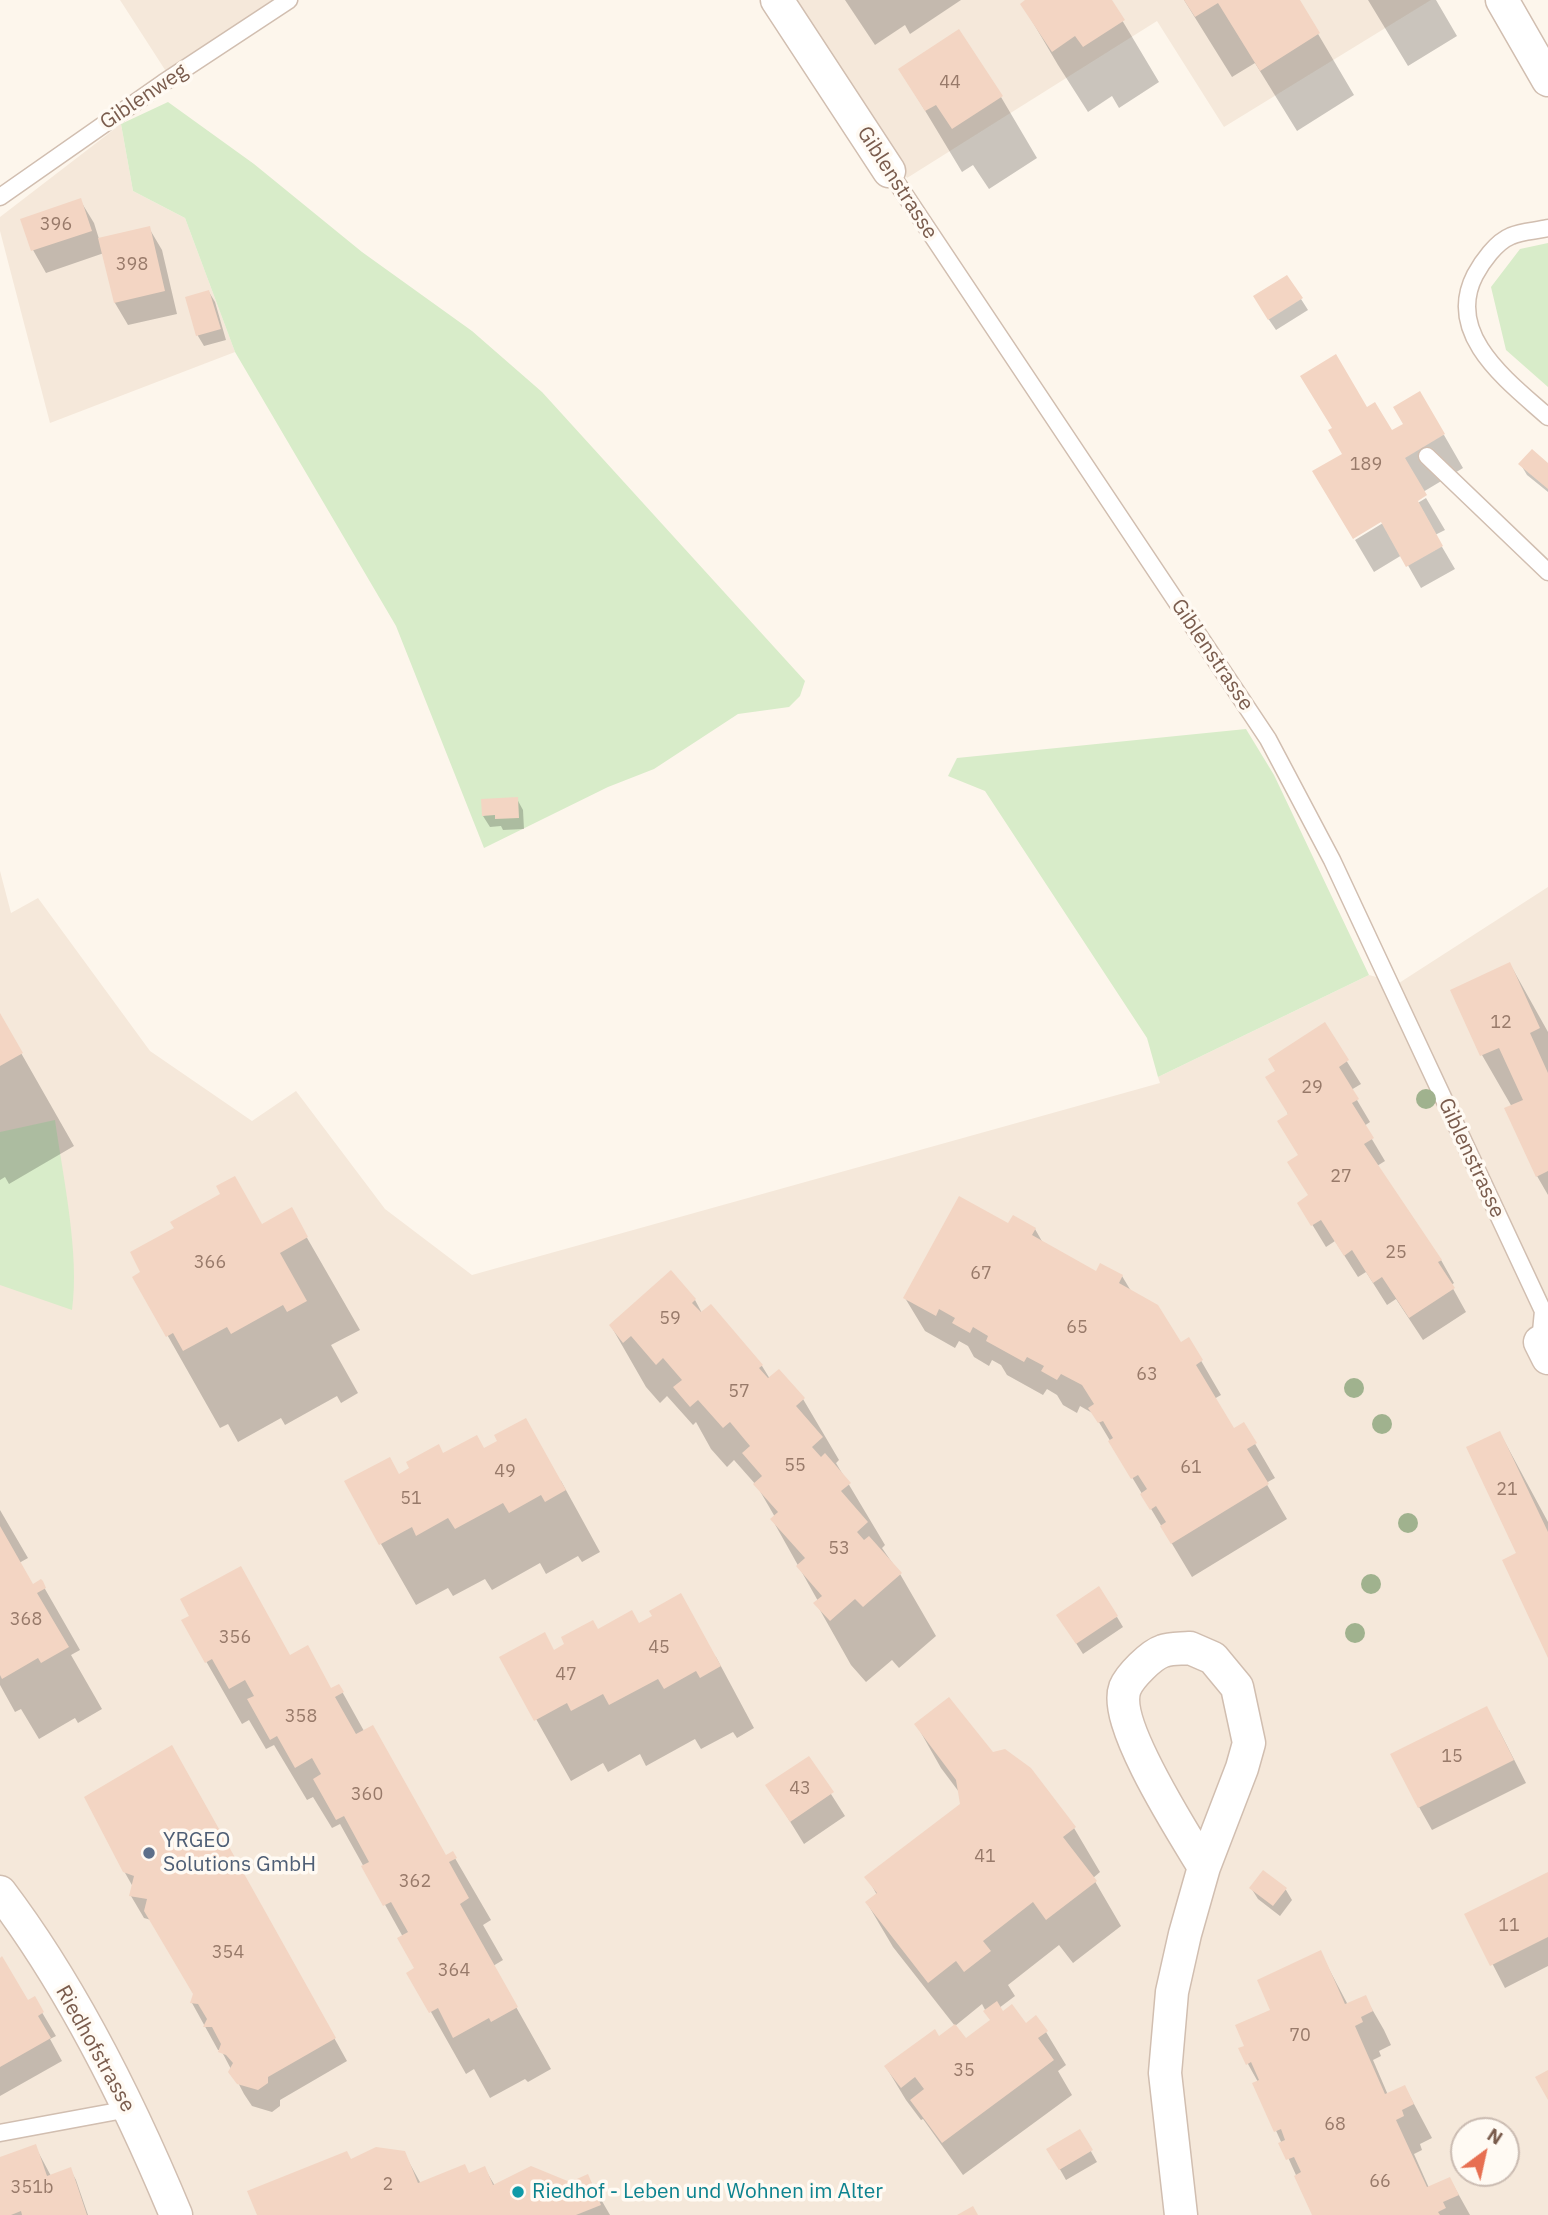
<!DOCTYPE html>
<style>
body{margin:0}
#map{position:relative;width:1548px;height:2215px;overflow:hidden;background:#fdf6ec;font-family:"IBM Plex Sans",sans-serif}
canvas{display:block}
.north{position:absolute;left:1450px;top:2117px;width:70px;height:70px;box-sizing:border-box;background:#fffaf3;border:2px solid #cabbb1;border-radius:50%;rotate:33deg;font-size:19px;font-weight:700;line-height:28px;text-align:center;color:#7a5c4d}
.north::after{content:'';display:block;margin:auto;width:24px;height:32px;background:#e76f51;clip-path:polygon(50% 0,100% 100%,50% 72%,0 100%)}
</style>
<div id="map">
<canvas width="1548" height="2215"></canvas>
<div class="north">N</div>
</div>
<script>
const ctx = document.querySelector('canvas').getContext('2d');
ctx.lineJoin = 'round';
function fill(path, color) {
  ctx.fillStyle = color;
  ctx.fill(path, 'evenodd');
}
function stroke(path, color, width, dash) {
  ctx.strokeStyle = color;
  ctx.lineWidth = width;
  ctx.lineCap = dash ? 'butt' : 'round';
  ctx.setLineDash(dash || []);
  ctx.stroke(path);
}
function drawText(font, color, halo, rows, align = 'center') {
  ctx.font = font + ' "IBM Plex Sans",sans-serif';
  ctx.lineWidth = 7;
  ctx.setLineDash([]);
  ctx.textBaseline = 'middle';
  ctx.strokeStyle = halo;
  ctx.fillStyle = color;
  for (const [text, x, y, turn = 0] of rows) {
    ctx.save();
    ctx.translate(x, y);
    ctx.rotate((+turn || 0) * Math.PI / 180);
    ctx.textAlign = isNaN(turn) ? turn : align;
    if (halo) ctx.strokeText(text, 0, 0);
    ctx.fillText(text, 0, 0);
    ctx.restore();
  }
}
const residential = new Path2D(`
 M120 0H292L169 76Z
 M793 0H1431L1224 127 1157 21 907 178Z
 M121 124 133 191 185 218 235 352 50 423 0 231V217Z
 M0 871 11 913 38 898 150 1051 252 1121 296 1091 385 1209 472 1275 1160 1083 1158 1077 1369 975 1399 983 1548 887V2215H0ZM1464 2131H1506V2173H1464Z`);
const green = new Path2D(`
 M168 102 254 164 362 252 472 331 542 392 805 681 800 696 789 707 738 714 654 769 608 787 484 848 396 626 235 352 185 218 133 191 121 124Z
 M1548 243V387L1506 350 1491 287 1520 249Z
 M1246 729 1274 775 1369 975 1158 1077 1147 1038 985 791 948 776 957 758Z
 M55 1120C63 1177 80 1255 72 1310L0 1285V1132Z`);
const shadow = new Path2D(`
 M845 0H961L910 34 905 25 875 45Z
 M1029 0H1110L1159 82 1119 108 1112 96 1088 112 1058 65 1022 4Z
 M1184 0H1298L1354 95 1297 131 1255 63 1232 77Z
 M1368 0H1436L1457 36 1408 66Z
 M900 69 1001 97 1037 158 989 189 973 165 962 172Z
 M80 200 94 223 99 239 149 228 162 250 177 314 128 325 115 303 104 253 46 273 33 250 22 220Z
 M1287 277 1308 310 1276 330 1261 308Z
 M209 292 215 302 226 340 204 346 198 336 187 298Z
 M1366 410 1391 432 1444 435 1463 468 1423 492 1416 500V504L1426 498 1445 530 1435 535 1455 569 1421 588 1402 555 1374 572 1355 540 1383 523 1344 455Z
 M1521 465H1548V492L1527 475Z
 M517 799 523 810 524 829 503 830 501 826 490 827 483 816Z
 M1510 964 1548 1032V1195L1537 1176 1512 1107 1482 1055 1453 991Z
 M0 1016 74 1146 9 1184 5 1177 0 1180Z
 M1324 1025 1361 1084 1351 1090 1370 1122 1364 1126 1385 1161 1377 1166 1441 1260 1454 1283 1451 1285 1466 1312 1423 1340 1396 1299 1387 1305 1366 1272 1358 1277 1335 1241 1326 1247 1299 1203 1309 1196 1277 1072Z
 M291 1210 360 1330 331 1345 358 1393 341 1403 337 1396 285 1425 281 1418 238 1442 228 1424 220 1428 135 1278 262 1226Z
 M1008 1225 1035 1229 1043 1243 1096 1273 1122 1276 1131 1291 1181 1344 1189 1340 1221 1395 1214 1399 1234 1431 1244 1425 1275 1478 1266 1483 1287 1519 1192 1577 1094 1414 1080 1406 1077 1413 1063 1405 1057 1395 1047 1389 1043 1395 1007 1375 1001 1365 992 1360 989 1366 974 1357 968 1346 959 1341 955 1348 925 1331 905 1298Z
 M695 1300 702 1313 762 1366 770 1379 803 1399 839 1460 836 1463 885 1545 882 1548 900 1574 936 1636 899 1668 892 1660 866 1682 851 1665 816 1603 818 1601 772 1519 775 1517 757 1486 734 1460 727 1467 711 1449 696 1422 693 1425 667 1396 660 1403 646 1387 611 1326Z
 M1500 1433 1548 1522V1654L1519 1554Z
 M484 1450 561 1481 600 1552 582 1562 578 1556 546 1574 540 1563 492 1590 485 1579 453 1596 448 1588 416 1605 381 1544 399 1476 443 1455Z
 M0 1510 28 1558 19 1563 33 1586 41 1582 76 1643 80 1650 71 1655 102 1709 78 1723 75 1718 39 1739 21 1709 15 1712 0 1685Z
 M1117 1617 1123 1627 1083 1654 1065 1626Z
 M183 1621 291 1657 332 1690 339 1686 364 1731 446 1857 452 1853 491 1920 483 1925 503 1960 493 1966 551 2069 528 2082 525 2079 490 2098 474 2069 466 2074 409 1973 416 1969 403 1937 340 1824 332 1828 313 1797 307 1800 274 1745 266 1749 249 1720 242 1724Z
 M639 1625 716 1657 754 1728 737 1738 733 1732 701 1749 695 1739 646 1766 640 1754 608 1772 603 1763 571 1781 501 1657 554 1652 598 1631Z
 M916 1724 992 1754 1074 1828 1100 1872 1093 1878 1121 1926 1073 1963 1059 1945 1008 1985 1015 1996 999 2008 1003 2014 1025 2025 1046 2032 1066 2065 1058 2071 1072 2095 963 2175 923 2119 921 2120 906 2100 886 2067 939 2038 955 2026 893 1947 867 1903 877 1895 867 1877 962 1805 959 1792 941 1768ZM982 2004 991 2021 965 2040 955 2026Z
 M1499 1730 1526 1783 1432 1830 1419 1807Z
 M808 1758 845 1816 804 1844 768 1786Z
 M185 1770 347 2061 280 2100V2106L272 2112 252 2106 244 2094 221 2050H218L192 2003 195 1994 151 1920 144 1918 131 1896 133 1887 124 1871Z
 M1264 1872 1286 1890 1292 1900 1280 1916 1258 1899 1251 1888Z
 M1548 1874V1966L1505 1988 1467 1915Z
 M1320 1952 1348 2005 1365 1997 1384 2030 1391 2045 1379 2051 1381 2056 1373 2060 1388 2095 1405 2087 1432 2138 1420 2144 1422 2150 1414 2154 1429 2188 1450 2179 1470 2215H1314L1255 2084 1258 2082 1248 2064 1246 2047 1272 2010Z
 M0 1960 28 2002 34 1999 56 2036 50 2039 62 2061 0 2096Z
 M1080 2132 1097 2162 1066 2180 1049 2150Z
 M35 2146 51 2176 70 2169 76 2180 88 2215H0V2159Z
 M404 2153 421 2184 469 2175 485 2169 495 2186 570 2184 588 2177 610 2215H259L351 2161Z`);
const building = new Path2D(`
 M1025 0H1112L1125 20 1083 47 1075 36 1052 52 1020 4Z
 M1184 0H1300L1320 33 1260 71 1218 3 1195 17Z
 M959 29 1003 96 952 129 936 105 925 111 898 69Z
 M81 198 92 231 31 251 20 219Z
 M150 226 165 291 114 303 98 238Z
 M1287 275 1303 298 1268 320 1253 296Z
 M209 290 221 329 196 336 185 297Z
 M1336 354 1367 407 1375 402 1392 430 1403 424 1393 407 1420 391 1445 434 1405 458 1427 495 1418 501 1443 546 1406 567 1381 522 1353 539 1312 471 1342 454 1328 430 1332 428 1300 376Z
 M1532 449 1548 463V489L1518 464Z
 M518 797 519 818 495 819V815L482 816 481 799Z
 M1510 962 1540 1028 1530 1033 1548 1073V1171L1536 1177 1504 1108 1523 1100 1499 1048 1480 1056 1450 990Z
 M0 1013 23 1053 0 1066Z
 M1325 1022 1349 1060 1339 1067 1359 1099 1352 1103 1374 1138 1364 1144 1442 1260 1438 1262 1455 1288 1409 1318 1382 1277 1373 1283 1352 1250 1344 1256 1321 1220 1311 1226 1297 1203 1308 1195 1287 1162 1298 1155 1277 1121 1288 1114 1265 1077 1275 1071 1268 1059Z
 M235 1176 262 1224 292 1207 308 1237 280 1253 307 1301 287 1312 283 1305 231 1334 227 1327 183 1351 173 1333 166 1337 132 1277 140 1272 130 1252 174 1228 170 1222 220 1194 216 1186Z
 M959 1196 1008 1223 1013 1215 1036 1228 1032 1235 1096 1271 1100 1263 1123 1275 1119 1283 1158 1305 1181 1342 1189 1337 1203 1360 1196 1365 1234 1428 1244 1422 1257 1443 1247 1449 1269 1484 1171 1544 1160 1526 1166 1522 1156 1506 1150 1510 1140 1494 1147 1489 1138 1475 1131 1479 1108 1441 1113 1438 1103 1421 1098 1423 1088 1408 1094 1404 1082 1385 1061 1374 1057 1380 1041 1371 1044 1366 1027 1357 1024 1362 986 1341 988 1336 973 1327 970 1333 952 1323 955 1318 939 1309 936 1316 903 1298Z
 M671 1270 696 1299 692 1303 701 1312 711 1304 763 1365 759 1368 768 1378 779 1369 805 1398 796 1406 823 1437 812 1447 821 1457 825 1453 851 1483 841 1491 868 1522 857 1532 864 1540 869 1536 902 1573 863 1607 855 1599 830 1621 813 1603 822 1596 796 1566 805 1558 770 1519 778 1512 753 1484 762 1476 742 1453 750 1446 730 1422 723 1428 698 1400 690 1407 673 1387 682 1380 663 1358 656 1365 631 1336 623 1343 609 1325Z
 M526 1418 566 1490 545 1502 541 1495 509 1513 503 1503 455 1529 448 1518 416 1536 412 1527 379 1545 344 1481 390 1457 399 1474 409 1468 406 1462 439 1444 443 1453 477 1435 484 1448 497 1441 494 1435Z
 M1500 1431 1548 1532V1658L1502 1560 1516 1553 1466 1447Z
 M0 1526 33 1584 41 1579 43 1581 46 1588 37 1593 69 1647 41 1663 38 1658 2 1679 0 1675Z
 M241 1566 290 1655 308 1645 331 1688 339 1684 341 1687 344 1692 335 1697 356 1734 373 1725 446 1855 453 1851 457 1858 449 1862 469 1898 460 1904 518 2007 491 2022 489 2018 453 2038 438 2008 429 2013 406 1973 414 1968 397 1938 408 1932 391 1902 383 1906 361 1866 369 1862 344 1816 336 1820 313 1779 321 1774 312 1758 295 1768 277 1736 270 1740 247 1699 254 1696 245 1680 229 1689 212 1659 205 1663 181 1620 189 1616 180 1599Z
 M1099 1586 1118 1616 1076 1644 1056 1615Z
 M681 1593 721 1666 700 1678 696 1671 664 1689 658 1679 609 1705 603 1694 571 1711 567 1703 534 1721 499 1657 545 1632 554 1650 564 1644 561 1637 593 1620 598 1629 632 1610 639 1623 652 1616 649 1611Z
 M949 1697 993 1752 1005 1749 1031 1768 1076 1827 1063 1837 1097 1881 1046 1920 1033 1902 983 1941 991 1951 964 1972 956 1961 928 1983 865 1902 877 1893 864 1877 960 1804 956 1780 914 1724Z
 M1487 1706 1514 1760 1418 1808 1390 1754Z
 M172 1745 336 2038 268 2077V2083L258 2090 237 2084 228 2072 233 2063 226 2055 218 2052 221 2044 212 2027H203L207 2019 198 2004 190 2003 193 1994 144 1911 147 1899 129 1896 134 1876 123 1872 84 1797Z
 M809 1756 834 1792 790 1822 765 1785Z
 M1263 1870 1287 1888 1273 1906 1249 1888Z
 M1548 1872V1937L1490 1966 1464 1914Z
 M1321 1950 1345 2004 1366 1995 1373 2011 1361 2017 1363 2022 1355 2026 1385 2094 1405 2085 1414 2104 1402 2110 1404 2116 1396 2120 1427 2187 1450 2177 1459 2195 1443 2202 1446 2208 1438 2212 1440 2215H1312L1294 2176 1301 2172 1294 2157 1286 2160 1278 2143 1285 2140 1281 2129 1274 2132 1252 2083 1259 2080 1251 2062 1246 2065 1238 2048 1244 2046 1235 2025 1270 2010 1257 1980Z
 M2 1956 28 2000 35 1996 44 2012 38 2016 51 2038 0 2067V1958Z
 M997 2001 1003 2011 1012 2004 1026 2023 1036 2015 1048 2031 1038 2038 1054 2060 942 2143 910 2100 924 2089 915 2077 901 2088 884 2066 935 2029 939 2036 955 2024 966 2038 990 2020 983 2011Z
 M1548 2070V2100L1535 2077Z
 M1080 2129 1093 2150 1059 2170 1046 2149Z
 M36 2144 47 2176 71 2167 87 2215H22L21 2211 11 2215H0V2157Z
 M376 2147 405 2151 418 2183 465 2164 469 2173 485 2166 493 2185 531 2166 570 2182 588 2174 601 2205 576 2215H257L247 2191 347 2151 351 2159Z
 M973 2206 978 2215H957Z`);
const service = new Path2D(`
 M889 171 1268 739 1332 860 1543 1311 1540 1342
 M0 197 163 83 289 0
 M1548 228C1536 231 1522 231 1511 236 1496 242 1482 262 1475 275 1444 335 1509 382 1548 417
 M1427 456 1548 572
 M0 2133 129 2109`);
const minor = new Path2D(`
 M777 0 889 171
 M1502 0 1548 80
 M1540 1342 1548 1358
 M1190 1648 1213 1658 1237 1687 1249 1743 1242 1768 1204 1867C1184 1834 1112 1723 1125 1688 1130 1676 1151 1655 1163 1651 1171 1648 1181 1649 1190 1648Z
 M0 1892C72 1987 130 2104 176 2215
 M1181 2215 1165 2073 1172 1992 1185 1934 1204 1867`);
const trees = [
 [1426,1099],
 [1354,1388],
 [1382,1424],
 [1408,1523],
 [1371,1584],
 [1355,1633]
];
const markers = [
 [149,1853,7,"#5c6f8a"],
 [518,2192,7,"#0f9aa8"]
];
const numberNames = [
 ["44",950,83],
 ["396",56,225],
 ["398",132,265],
 ["189",1366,465],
 ["12",1501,1023],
 ["29",1312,1088],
 ["27",1341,1177],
 ["25",1396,1253],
 ["366",210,1263],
 ["67",981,1274],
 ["59",670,1319],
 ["65",1077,1328],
 ["63",1147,1375],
 ["57",739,1392],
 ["55",795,1466],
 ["61",1191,1468],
 ["49",505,1472],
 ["21",1507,1490],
 ["51",411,1499],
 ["53",839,1549],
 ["368",26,1620],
 ["356",235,1638],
 ["45",659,1648],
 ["47",566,1675],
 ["358",301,1717],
 ["15",1452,1757],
 ["43",800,1789],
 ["360",367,1795],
 ["41",985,1857],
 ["362",415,1882],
 ["11",1509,1926],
 ["354",228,1953],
 ["364",454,1971],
 ["70",1300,2036],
 ["35",964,2071],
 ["68",1335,2125],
 ["66",1380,2182],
 ["2",388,2185],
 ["351b",32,2188]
];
const streetNames = [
 ["Giblenweg",144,97,-34],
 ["Giblenstrasse",897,183,57],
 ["Giblenstrasse",1212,655,56],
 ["Giblenstrasse",1471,1158,65],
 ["Riedhofstrasse",95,2049,61]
];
const serviceNames = [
 ["YRGEO",163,1841],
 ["Solutions GmbH",163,1865]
];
const cultureNames = [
 ["Riedhof - Leben und Wohnen im Alter",532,2192]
];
fill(residential, '#f5e8da');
fill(green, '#d8ecc9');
fill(shadow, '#0003');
fill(building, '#f3d5c3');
stroke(service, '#d1beb0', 19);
stroke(minor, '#d1beb0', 35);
stroke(service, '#fff', 16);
stroke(minor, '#fff', 32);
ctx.fillStyle = '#a0b28e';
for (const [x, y] of trees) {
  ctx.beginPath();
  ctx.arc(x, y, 10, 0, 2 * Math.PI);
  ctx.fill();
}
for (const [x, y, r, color] of markers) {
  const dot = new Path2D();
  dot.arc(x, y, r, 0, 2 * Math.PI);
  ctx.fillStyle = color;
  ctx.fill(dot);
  stroke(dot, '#fffaf3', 2.5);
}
drawText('18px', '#987a6a', null, numberNames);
drawText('21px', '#7a5c4d', '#fffaf3', streetNames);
drawText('21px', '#4e5e75', '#fffaf3', serviceNames, 'left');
drawText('21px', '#0d838f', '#fffaf3', cultureNames, 'left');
</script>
